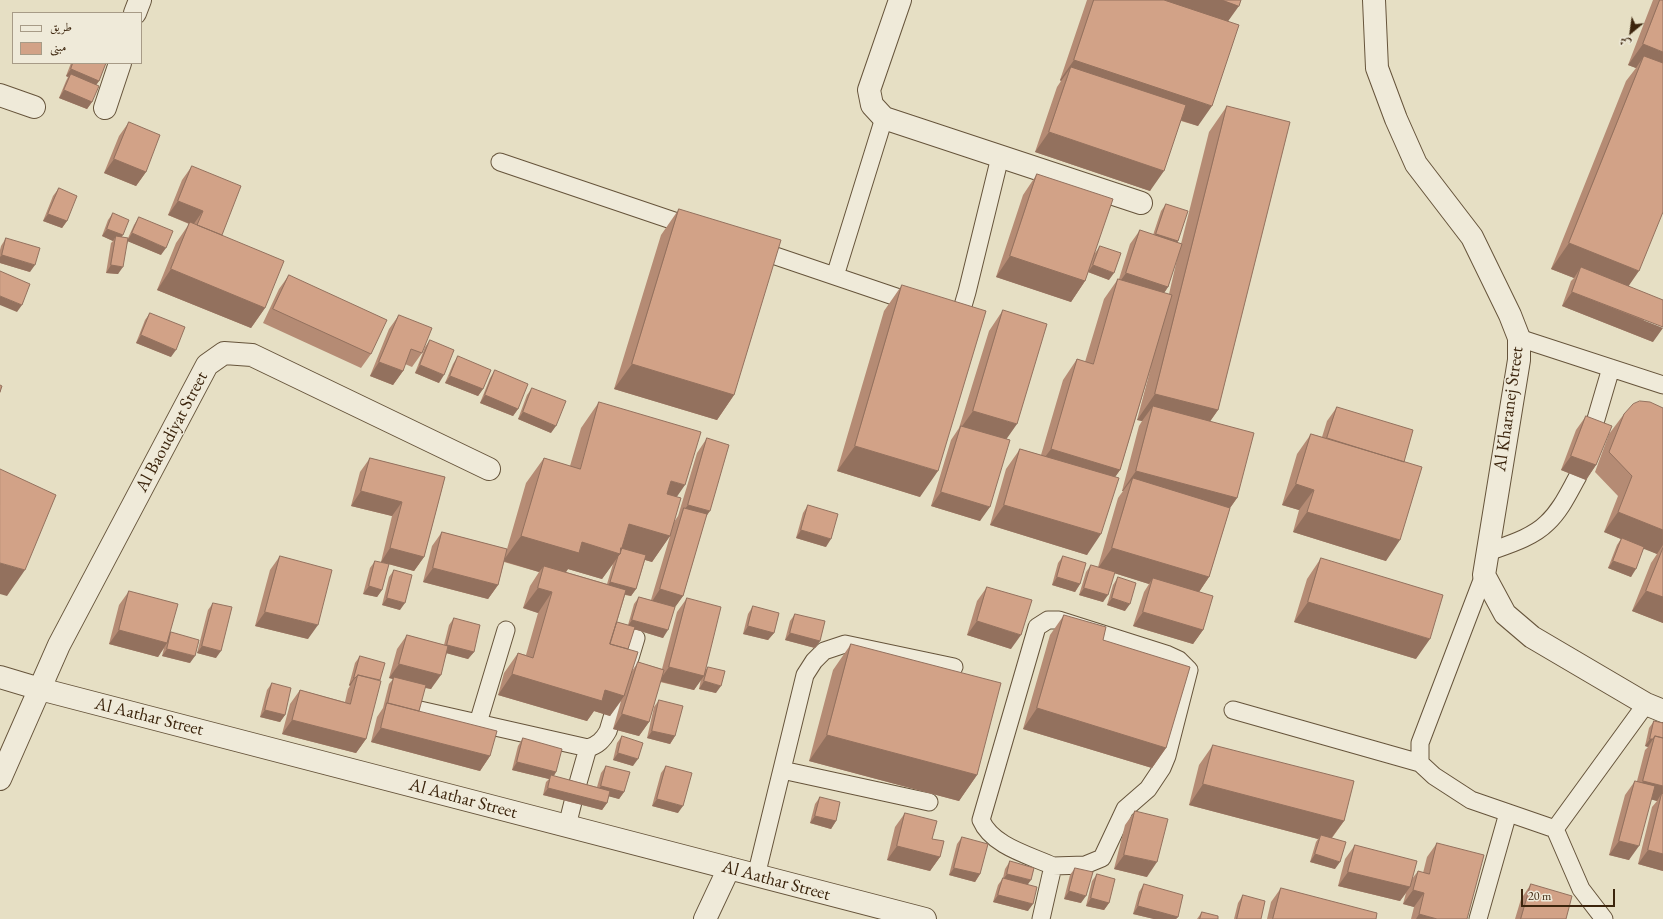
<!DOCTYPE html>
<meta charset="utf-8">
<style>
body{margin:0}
#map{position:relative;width:1663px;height:919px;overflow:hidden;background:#e6dfc4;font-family:"EB Garamond",Amiri,serif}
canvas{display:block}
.legend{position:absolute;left:12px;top:12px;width:130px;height:52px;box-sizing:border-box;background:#efead9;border:1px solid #a79b87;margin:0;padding:5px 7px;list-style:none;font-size:12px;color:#3c250d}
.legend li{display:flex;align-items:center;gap:8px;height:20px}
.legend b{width:20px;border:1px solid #a79b87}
.north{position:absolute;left:1611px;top:12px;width:40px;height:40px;-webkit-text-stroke:3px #efead9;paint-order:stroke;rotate:209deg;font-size:11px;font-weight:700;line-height:16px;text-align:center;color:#3c250d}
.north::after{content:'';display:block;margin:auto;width:14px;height:18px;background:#3c250d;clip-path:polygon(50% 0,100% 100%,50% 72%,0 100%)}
.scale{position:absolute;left:1521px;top:889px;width:94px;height:18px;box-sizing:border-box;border:2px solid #3c250d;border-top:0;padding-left:5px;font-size:12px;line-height:14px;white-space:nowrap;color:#3c250d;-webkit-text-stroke:3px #efead9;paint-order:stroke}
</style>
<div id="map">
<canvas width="1663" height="919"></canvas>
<ul class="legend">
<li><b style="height:5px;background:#efead9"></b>طريق</li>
<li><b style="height:11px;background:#d2a287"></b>مبنى</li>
</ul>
<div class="north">ش</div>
<div class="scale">20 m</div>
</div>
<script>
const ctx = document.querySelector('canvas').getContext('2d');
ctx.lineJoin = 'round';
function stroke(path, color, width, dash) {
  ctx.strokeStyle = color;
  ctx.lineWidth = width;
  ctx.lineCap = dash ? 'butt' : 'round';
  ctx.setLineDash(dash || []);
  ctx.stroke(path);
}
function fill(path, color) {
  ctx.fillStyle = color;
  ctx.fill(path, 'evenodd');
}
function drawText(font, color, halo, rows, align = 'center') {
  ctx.font = font + ' "EB Garamond",serif';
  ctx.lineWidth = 3;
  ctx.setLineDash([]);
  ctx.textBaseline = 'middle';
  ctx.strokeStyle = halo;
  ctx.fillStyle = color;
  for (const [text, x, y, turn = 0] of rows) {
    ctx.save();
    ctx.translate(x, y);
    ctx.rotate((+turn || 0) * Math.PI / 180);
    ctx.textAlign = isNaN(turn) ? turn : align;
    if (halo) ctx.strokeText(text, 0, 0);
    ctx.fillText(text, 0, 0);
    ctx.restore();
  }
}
const lane = new Path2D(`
 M500 162 692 227
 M755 249 917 304
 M835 276 884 118
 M946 313 962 309 967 292 1000 157
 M1519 338 1663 385
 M1591 436 1611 368
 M1488 552C1507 545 1532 538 1547 523 1561 510 1569 492 1578 476
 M1484 575 1420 743V763L1434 776 1471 800 1555 829
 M420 710 588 748C598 745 603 740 608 731L636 638
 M1233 710 1420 763
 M478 723 506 630
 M782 770 929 802
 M576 790 588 748
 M567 826 573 802
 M756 876 805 675 814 661 824 651 845 644 954 667
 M1041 919 1053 866 1085 865 1102 858 1125 809 1148 789 1162 768 1167 756 1189 670 1179 660 1166 654 1059 620H1048L1037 627 981 820C992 846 1029 855 1053 866
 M1478 919 1508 813
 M1604 919 1581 889 1555 829 1646 704`);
const street = new Path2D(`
 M900 0 869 90 872 105 884 118 1141 203
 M1374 0 1377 68 1396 119 1416 164 1472 237 1510 315 1519 338V360L1484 575 1505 614 1532 637 1646 704 1663 711
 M135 13 140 0
 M0 95 34 107
 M105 108 120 63
 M0 677 40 689 925 919
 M0 779 59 645 207 365 224 353 252 355 489 469
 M705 919 729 868`);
const wall = new Path2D(`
 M1087 0H1241L1228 21 1198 126 1181 121 1150 191 1035 152 1057 87 1061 81 1060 80Z
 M1653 0H1663L1629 286 1653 342 1562 306 1571 281 1574 278 1551 269 1626 81 1636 68 1628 65Z
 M71 63H106L99 81 96 85 92 102 87 109 59 98 66 81 68 77 66 76Z
 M1227 106 1218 410 1210 421 1237 498 1230 508 1209 577 1199 592 1203 630 1193 644 1133 626 1144 592 1149 584 1114 573 1103 602 1079 595 1086 572 1091 565 1098 567 1118 498 1123 491H1122L1139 426 1142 421 1137 420 1151 367 1120 470 1115 477 1087 555 990 525 1006 469 1020 449 1041 455 1063 380 1077 359 1085 362 1104 299 1118 279H1119L1130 244 1140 230 1153 235 1161 211 1166 204 1178 241 1177 243 1181 244 1209 132ZM1178 255 1169 294 1164 293 1168 287Z
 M129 122 146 172 136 186 104 173 119 136Z
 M192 166 222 235 265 308 251 328 157 290 176 243 189 224 168 215 182 180Z
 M1037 174 1095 253 1100 246 1109 280 1088 272 1085 281 1071 302 996 277 1023 195Z
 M59 188 67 221 62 228 43 221 53 196Z
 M679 209 734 395 717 420 614 389 661 235Z
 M113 213 122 237 128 238 134 225 139 217 161 255 128 241 118 274 106 273 111 243 113 241 102 236 108 220Z
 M6 238 30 272 0 263V250L1 246Z
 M289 275 371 354 361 368 263 323 279 289Z
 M902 285 920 497 837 471 884 311Z
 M1003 310 1006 439 980 521 931 506 951 440 959 428 989 331Z
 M150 313 171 357 136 343 145 320Z
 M399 315 422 353 412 367 405 364 403 371 393 385 370 376 389 329Z
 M430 340 439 383 415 373 425 347Z
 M458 356 483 389 478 396 445 383 453 364Z
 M495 370 518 409 513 416 480 403 490 378Z
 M532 388 551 433 518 419 527 395Z
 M599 402 677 497 674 522 678 516 697 453 707 438 706 517 683 596 675 607 663 638 634 629 628 649 632 671 638 662 662 669 677 612 687 598 705 671 708 667 716 693 699 689 701 679 694 690 660 682 649 722 639 736 613 729 621 701 610 716 594 711 587 721 498 695 504 673 518 653 526 655 538 613 523 608 530 586 539 572 504 562 498 585 488 599 423 582 432 546 442 532 507 549 526 483 544 458 570 466 581 428ZM670 536 651 600 639 597 634 604 628 625 617 622 625 595 631 596 636 589 645 560 652 562ZM613 564 607 584 566 572 568 569 602 579Z
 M1337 407 1404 462 1386 561 1293 532 1299 510 1282 505 1297 454 1311 434 1322 437 1327 421Z
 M1663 408V623L1632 611 1651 563 1657 554 1644 548 1631 577 1608 568 1617 545 1621 539 1604 532 1618 496 1595 472 1609 434 1624 414Z
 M1586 416 1596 465 1586 480 1561 470 1576 430Z
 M370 458 445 477 424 557 414 571 381 562 392 516 351 506 360 472Z
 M808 505 826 547 796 538 803 513Z
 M280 556 308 639 255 626 270 570Z
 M1063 556 1080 584 1075 592 1052 585 1058 563Z
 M1321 558 1416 659 1294 622 1307 579Z
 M375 561 382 590 377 597 363 594 370 568Z
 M394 570 400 610 382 605 389 577Z
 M1118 577 1125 611 1107 605 1113 585Z
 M987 587 1011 649 967 635 977 601Z
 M129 591 170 635 171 632 190 663 162 656 164 648 158 657 109 644 119 605Z
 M213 603 216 658 197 653 208 610Z
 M753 606 774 633 768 640 743 634 748 614Z
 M795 614 820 641 815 648 785 640 790 621Z
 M1064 615 1103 640 1166 748 1152 768 1023 729 1050 635Z
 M454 618 474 652 468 659 447 653 431 689 425 688 419 711 490 756 480 771 371 742 377 717 383 708 389 684 393 679 389 678 397 649 407 635 444 645 449 625Z
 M851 644 977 775 959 801 809 761 833 670Z
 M360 656 366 739 356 753 282 734 290 704 300 690 345 702 348 689 350 686 349 685 355 663Z
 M272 683 285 715 280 722 260 717 267 690Z
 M659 700 675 736 670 744 647 738 654 707Z
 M1654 721 1663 723V871L1638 864 1652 807 1657 801 1651 799 1629 860 1609 855 1625 795 1635 781H1637L1645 750 1648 747 1645 746 1649 728Z
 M622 736 633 766 613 760 617 743Z
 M523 738 556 772 554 776 597 787 601 773 606 766 624 792 619 799 609 796 607 803 602 810 543 795 546 782 549 779 512 770 518 746Z
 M1213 745 1344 821 1332 838 1335 869 1310 862 1316 842 1318 839 1189 805 1199 765Z
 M666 766 678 813 652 806 661 773Z
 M820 797 836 821 831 829 810 823 815 804Z
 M1135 811 1147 877 1114 869 1125 825Z
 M905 813 932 839 940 857 930 871 887 860 895 827Z
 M962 837 980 874 975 882 949 875 957 844Z
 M1437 843 1467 919H1411L1414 907 1403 904 1406 893 1400 901 1338 886 1345 859 1355 845 1412 879 1418 871 1423 873 1427 857Z
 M1010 861 1028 885V911L993 902 998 885 1003 878 1005 869Z
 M1075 868 1081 903 1064 899 1070 875Z
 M1097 874 1109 903 1104 910 1086 906 1092 881Z
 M1144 884 1178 917 1176 919H1154L1133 914 1139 892Z
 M1531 884 1566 919H1515L1521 899Z
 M1281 888 1376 919H1267L1271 902Z
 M1243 895 1261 919H1234L1238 903Z
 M1202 912 1218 919H1197Z`);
const shadedWall = new Path2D(`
 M1128 0H1222L1239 6 1221 31Z
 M1643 44 1663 52V78L1644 56 1636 68 1628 65Z
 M1074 60 1212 106 1198 126 1066 82 1071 67 1061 81 1060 80Z
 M71 69 99 81 94 88 71 74 68 77 66 76Z
 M64 90 92 102 87 109 59 98Z
 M1049 132 1164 171 1150 191 1035 152Z
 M114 159 146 172 136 186 104 173Z
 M178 201 203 211 193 225 168 215Z
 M48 214 67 221 62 228 43 221Z
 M107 229 123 235 118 243 116 236 113 241 102 236Z
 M132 233 166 248 161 255 127 241Z
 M1156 234 1178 241 1173 248 1151 241Z
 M1569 243 1639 271 1621 297 1581 267 1574 278 1551 269Z
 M2 255 35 265 30 272 0 263V257Z
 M1010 256 1085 281 1071 302 996 277Z
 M111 265 123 267 118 274 106 273Z
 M1093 265 1114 273 1109 280 1088 272Z
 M171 269 265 308 251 328 157 290Z
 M1126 273 1168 287 1158 302 1116 287Z
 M1572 292 1663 328 1653 342 1562 306Z
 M0 296 22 305 17 312 0 305Z
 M141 335 176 350 171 357 136 343Z
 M379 362 403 371 393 385 370 376Z
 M632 364 734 395 717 420 614 389Z
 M420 365 444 375 439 383 415 373Z
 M450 376 483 389 478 396 445 383Z
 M1155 394 1218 410 1200 436 1153 406 1142 421 1137 420Z
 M485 395 518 409 513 416 480 403Z
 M973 411 1017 424 1003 444 960 429Z
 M523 412 556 426 551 433 518 419Z
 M855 446 938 471 920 497 837 471Z
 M1051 449 1120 470 1106 490 1036 469Z
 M1571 456 1596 465 1586 480 1561 470Z
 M1136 471 1237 498 1223 518 1133 478 1123 491H1122Z
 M671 481 685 485 667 511 653 507Z
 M1296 484 1314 490 1299 510 1282 505Z
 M361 491 402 502 392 516 351 506Z
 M941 492 990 507 980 521 931 506Z
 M688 505 710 511 700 525 683 511Z
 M1004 505 1101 534 1087 555 990 525Z
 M1307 512 1400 540 1386 561 1293 532Z
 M1618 512 1663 530V545L1657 554 1621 540 1622 538 1621 539 1604 532Z
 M629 524 670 536 652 562 619 552Z
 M801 530 831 539 826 547 796 538Z
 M521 536 582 542 620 554 602 579 568 569 561 579 544 566 539 572 503 561Z
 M390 548 424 557 414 571 381 562Z
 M1112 548 1209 577 1195 598 1153 578 1149 584 1098 568Z
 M1613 561 1636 569 1631 577 1608 568Z
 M0 563 25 570 7 596 0 594Z
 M433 568 498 585 488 599 423 582Z
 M1057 577 1080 584 1075 592 1052 585Z
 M610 582 636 589 631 596 605 589Z
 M369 586 382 590 377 597 363 594Z
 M538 588 552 592 538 613 523 608Z
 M1084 588 1108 595 1103 602 1079 595Z
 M660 589 683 596 673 610 651 603Z
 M1646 591 1663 597V623L1632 611Z
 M387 598 405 603 400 610 382 605Z
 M1112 598 1130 604 1125 611 1107 605Z
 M1308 602 1430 639 1416 659 1294 622Z
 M265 612 318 625 308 639 255 626Z
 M1143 612 1203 630 1193 644 1133 626Z
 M632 620 668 630 663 638 627 627Z
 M977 621 1021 635 1011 649 967 635Z
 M748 626 774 633 768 640 743 634Z
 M119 630 167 643 158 657 109 644Z
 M790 633 820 641 815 648 785 640Z
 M447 645 474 652 468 659 442 652Z
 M202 646 221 651 216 658 197 653Z
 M167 649 195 656 190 663 162 656Z
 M399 664 441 675 431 689 394 680V677L393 679 389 678Z
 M669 667 704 676 694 690 659 681Z
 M512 674 605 690 624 696 610 716 594 711 587 721 498 695Z
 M354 678H355L350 686 349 685Z
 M704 681 721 686 716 693 699 689Z
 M1037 708 1166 748 1152 768 1023 729Z
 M265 710 285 715 280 722 260 717Z
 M622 714 649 722 639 736 613 729Z
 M292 720 366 739 356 753 282 734Z
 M381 728 490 756 480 771 371 742Z
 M652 731 675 736 670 744 647 738Z
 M827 735 977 775 959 801 809 761Z
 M1650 739H1653L1648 747 1645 746Z
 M618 753 638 759 633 766 613 760Z
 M517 762 556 772 551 780V775L549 779 512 770Z
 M1643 781 1663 786V803L1662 793 1657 801 1634 795Z
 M1203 784 1344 821 1329 841 1321 835 1318 839 1189 805Z
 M601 786 624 792 619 799 596 793Z
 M548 788 607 803 602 810 543 795Z
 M657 799 683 806 678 813 652 806Z
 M815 816 836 821 831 829 810 823Z
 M1619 841 1639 846 1629 860 1609 855Z
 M897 846 940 857 930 871 887 860Z
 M1648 850 1663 854V871L1638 864Z
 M1315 854 1340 862 1335 869 1310 862Z
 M1124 855 1157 862 1147 877 1114 869Z
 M954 868 980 874 975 882 949 875Z
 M1348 872 1410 887 1400 901 1338 886Z
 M1007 874 1031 880 1026 887 1002 881Z
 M1413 890 1424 893 1414 907 1403 904Z
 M1069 891 1086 896 1081 903 1064 899Z
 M998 895 1033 904 1028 911 993 902Z
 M1091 898 1109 903 1104 910 1086 906Z
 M1138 906 1178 917 1176 919H1154L1133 914Z
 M1419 914 1437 919H1416Z`);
const building = new Path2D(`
 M1094 0H1164L1239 25 1212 106 1074 60Z
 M1222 0H1241L1239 6Z
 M1660 0H1663V52L1643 44Z
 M1644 56 1663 63V212L1639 271 1569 243Z
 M73 63H106L99 81 71 69Z
 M1071 67 1186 105 1164 171 1049 132Z
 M71 74 99 86 92 102 64 90Z
 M1227 106 1290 122 1218 410 1155 394Z
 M129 122 160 135 146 172 114 159Z
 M192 166 241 186 222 235 197 225 203 211 178 201Z
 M1037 174 1113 199 1085 281 1010 256Z
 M59 188 77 196 67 221 48 214Z
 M1166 204 1188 211 1178 241 1156 234Z
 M679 209 781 240 734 395 632 364Z
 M113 213 129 220 123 235 107 229Z
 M139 217 173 231 166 248 132 233Z
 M190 222 284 261 265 308 171 269Z
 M1140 230 1182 244 1168 287 1126 273Z
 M116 236 128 238 123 267 111 265Z
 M6 238 40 248 35 265 2 255Z
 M1100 246 1121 253 1114 273 1093 265Z
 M1581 267 1663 300V327L1572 292Z
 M0 271 30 284 22 305 0 296Z
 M289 275 387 320 371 354 273 309Z
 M1118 279 1172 295 1120 470 1051 449 1077 359 1093 364Z
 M902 285 986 311 938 471 855 446Z
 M1003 310 1047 324 1017 424 973 411Z
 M150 313 185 327 176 350 141 335Z
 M399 315 432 328 422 353 411 349 403 371 379 362Z
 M430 340 454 350 444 375 420 365Z
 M458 356 491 370 483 389 450 376Z
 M495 370 528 384 518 409 485 395Z
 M0 385 2 386 0 392Z
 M532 388 566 401 556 426 523 412Z
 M1640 401 1650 402 1663 408V530L1618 512 1632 476 1609 452 1624 414 1633 404Z
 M599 402 701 432 685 485 671 481 667 494 681 498 670 536 629 524 620 554 582 542 579 553 521 536 544 458 580 469Z
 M1153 406 1254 433 1237 498 1136 471Z
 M1337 407 1413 430 1404 462 1327 438Z
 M1586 416 1612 426 1596 465 1571 456Z
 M961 426 1010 440 990 507 941 492Z
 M1311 434 1422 467 1400 540 1307 512 1314 490 1296 484Z
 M707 438 729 445 710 511 688 505Z
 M1020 449 1119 478 1101 534 1004 505Z
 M370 458 445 477 424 557 390 548 402 502 361 491Z
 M0 469 56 495 25 570 0 563Z
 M1133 478 1230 508 1209 577 1112 548Z
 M808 505 838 514 831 539 801 530Z
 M684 508 707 514 683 596 660 589Z
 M442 532 507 549 498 585 433 568Z
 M1622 538 1644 547 1636 569 1613 561Z
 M621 548 646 555 636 589 610 582 618 556 620 554Z
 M1663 548V597L1646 591Z
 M280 556 332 570 318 625 265 612Z
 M1063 556 1086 563 1080 584 1057 577Z
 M1321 558 1443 595 1430 639 1308 602Z
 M375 561 389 564 382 590 369 586Z
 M1091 565 1115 572 1108 595 1084 588Z
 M544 566 626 590 610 644 638 652 624 696 605 690 602 701 512 674 518 653 533 658 552 592 538 588Z
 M394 570 412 575 405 603 387 598Z
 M1118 577 1136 583 1130 604 1112 598Z
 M1153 578 1213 596 1203 630 1143 612Z
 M987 587 1032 600 1021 635 977 621Z
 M129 591 178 604 167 643 119 630Z
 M639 597 675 607 668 630 632 620Z
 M687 598 721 607 704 676 669 667Z
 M213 603 232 607 221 651 202 646Z
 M753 606 779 613 774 633 748 626Z
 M795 614 825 621 820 641 790 633Z
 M1064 615 1106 627 1103 640 1190 667 1166 748 1037 708Z
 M454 618 480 625 474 652 447 645Z
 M617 622 635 627 628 649 610 644Z
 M171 632 199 640 195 656 167 649Z
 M407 635 448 646 441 675 399 664Z
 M851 644 1001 683 977 775 827 735Z
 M360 656 385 663 380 680 358 675 355 678H354Z
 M638 662 664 670 649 722 622 714Z
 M708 667 725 671 721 686 704 681Z
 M358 675 381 681 366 739 292 720 300 690 350 704Z
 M394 677 426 685 419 711 388 703Z
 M272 683 291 688 285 715 265 710Z
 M659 700 683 706 675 736 652 731Z
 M387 703 497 731 490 756 381 728Z
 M1654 721 1663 723V738L1655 736 1653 739H1650Z
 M622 736 643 743 638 759 618 753Z
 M1655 736 1663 738V786L1643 781Z
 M523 738 562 749 556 772 517 762Z
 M1213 745 1354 781 1344 821 1203 784Z
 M606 766 630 772 624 792 601 786Z
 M666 766 692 773 683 806 657 799Z
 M551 775 610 791 607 803 548 788Z
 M1635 781 1655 786 1639 846 1619 841Z
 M1662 793 1663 794V854L1648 850Z
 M820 797 840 802 836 821 815 816Z
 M1135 811 1168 819 1157 862 1124 855Z
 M905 813 937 821 932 839 944 841 940 857 897 846Z
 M1321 835 1346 842 1340 862 1315 854Z
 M962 837 988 844 980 874 954 868Z
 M1437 843 1484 855 1467 919H1437L1419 914 1424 893 1413 890 1418 871 1429 874Z
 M1355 845 1417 861 1410 887 1348 872Z
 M1010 861 1034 868 1031 880 1007 874Z
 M1075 868 1093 872 1086 896 1069 891Z
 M1097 874 1115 879 1109 903 1091 898Z
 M1003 878 1037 887 1033 904 998 895Z
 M1144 884 1183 895 1178 917 1138 906Z
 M1531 884 1572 896 1566 919H1521Z
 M1281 888 1377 913 1376 919H1273Z
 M1243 895 1265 901 1261 919H1237Z
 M1202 912 1218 916V919H1200Z`);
const streetNames = [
 ["Al Kharanej Street",1509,409,-82],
 ["Al Baoudiyat Street",172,432,-62],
 ["Al Aathar Street",149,717,14],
 ["Al Aathar Street",463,799,15],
 ["Al Aathar Street",776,881,15]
];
stroke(lane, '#66543b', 19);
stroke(street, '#66543b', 24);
stroke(lane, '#efead9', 17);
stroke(street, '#efead9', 22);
fill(wall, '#b58b74');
fill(shadedWall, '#93715e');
fill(building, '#d2a287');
stroke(building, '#93715e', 1);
drawText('18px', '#3c250d', '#efead9', streetNames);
</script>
